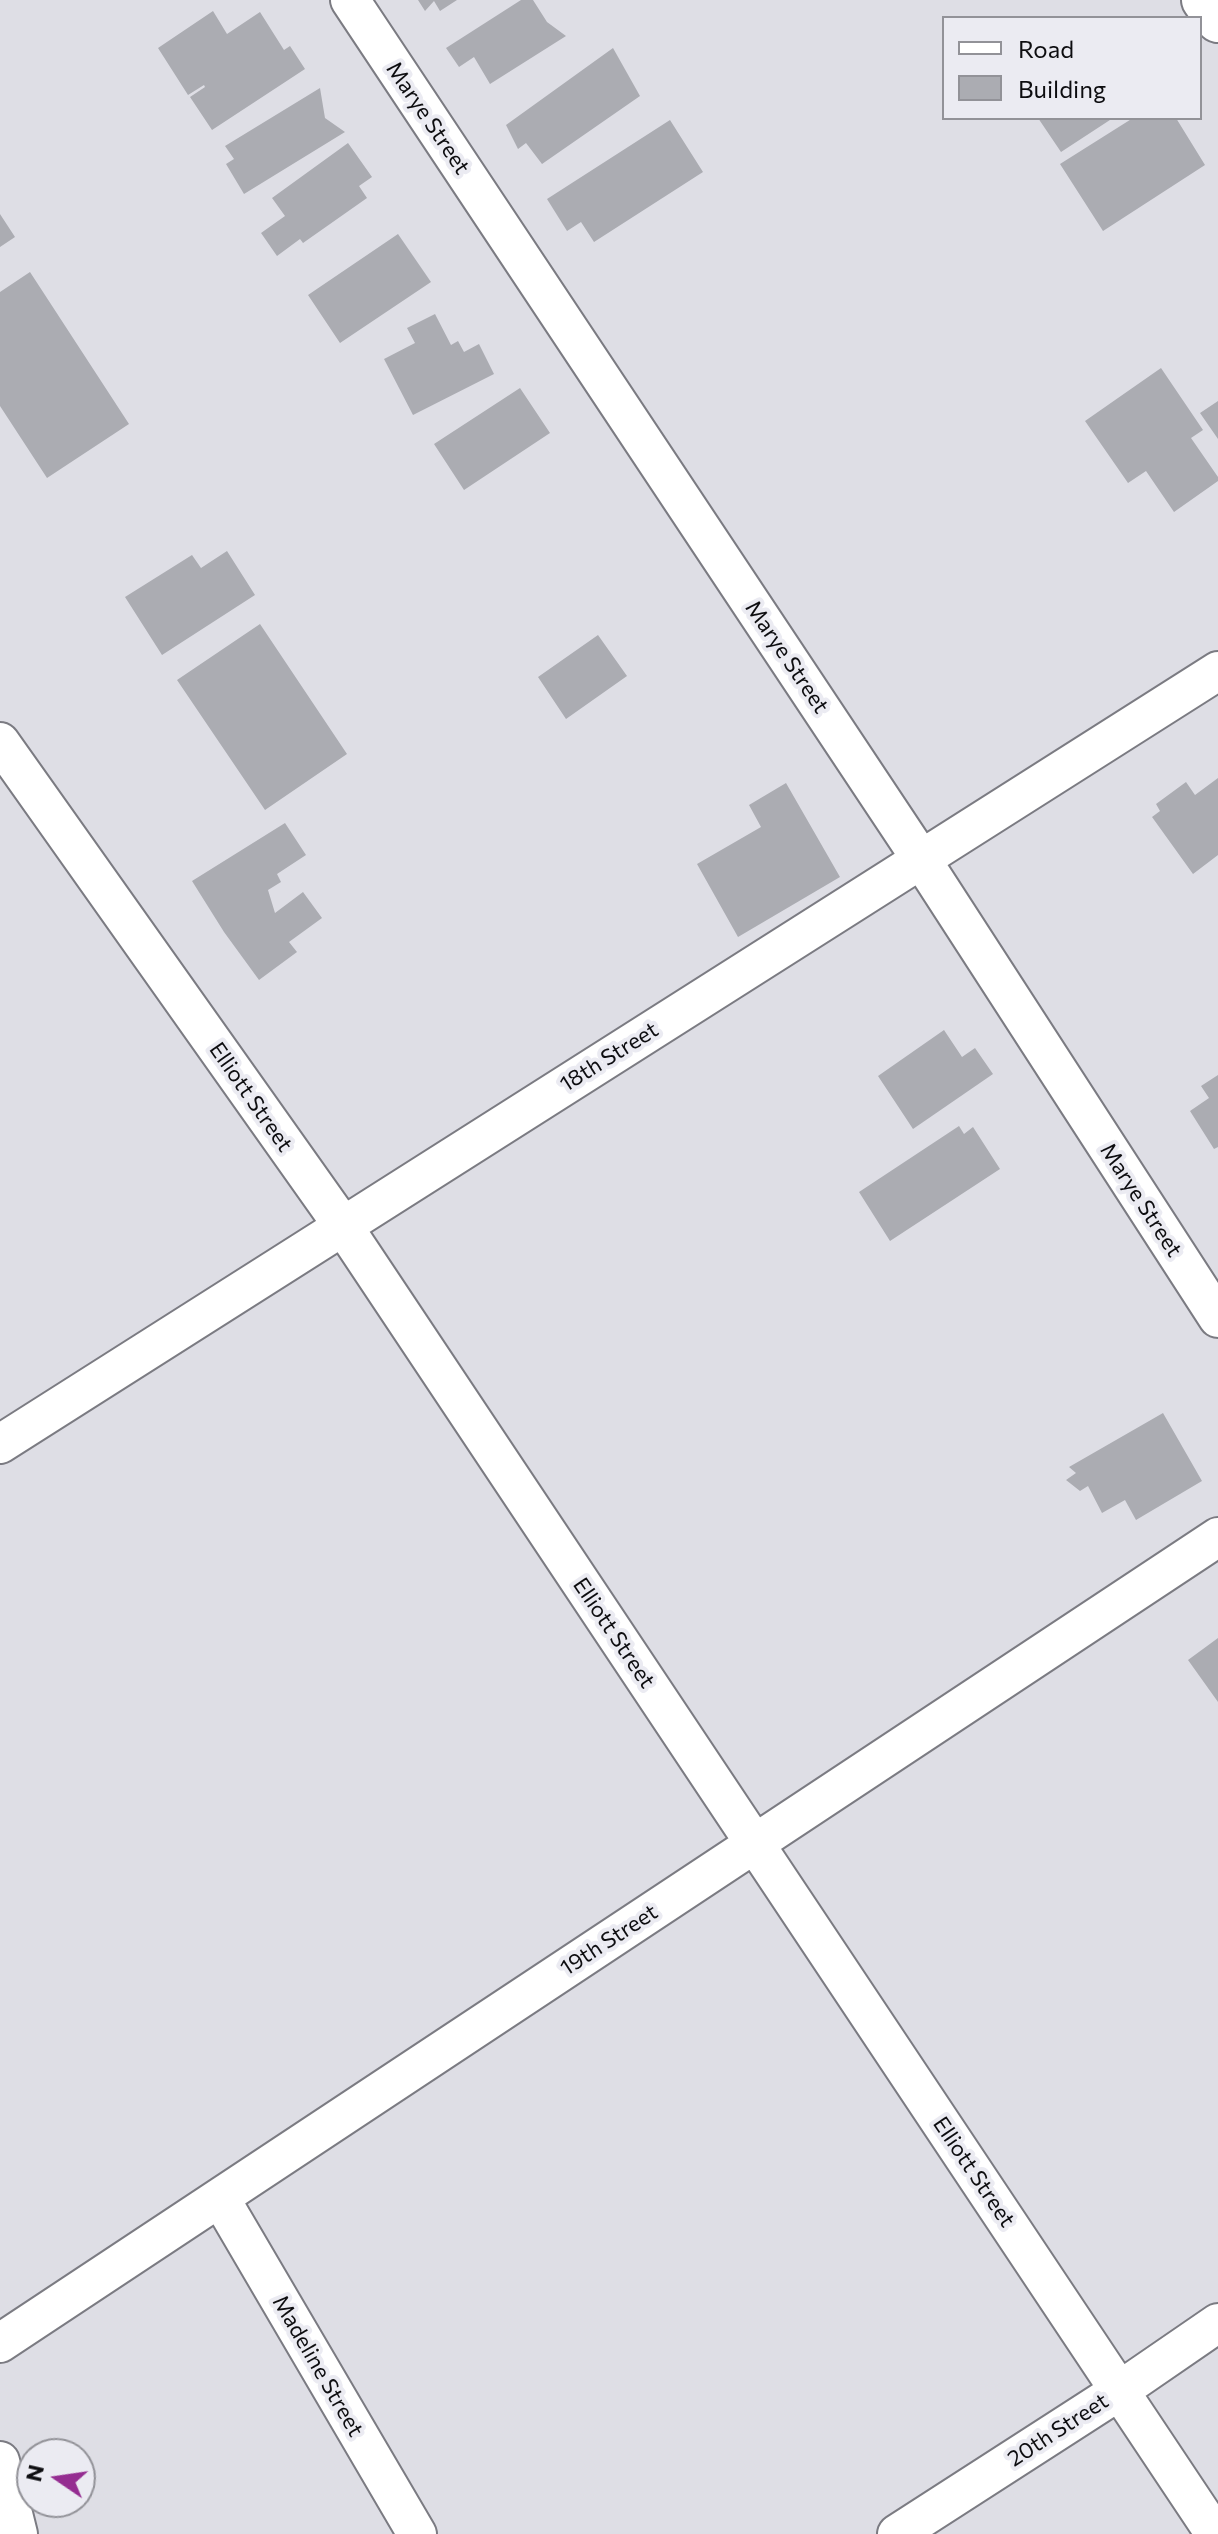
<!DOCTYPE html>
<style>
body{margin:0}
#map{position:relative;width:1218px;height:2534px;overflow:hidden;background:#dedee5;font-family:Commissioner,sans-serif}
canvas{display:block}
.legend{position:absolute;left:942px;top:16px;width:260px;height:104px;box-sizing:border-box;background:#ebebf2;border:2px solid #929298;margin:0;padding:10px 14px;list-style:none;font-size:24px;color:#0d0d10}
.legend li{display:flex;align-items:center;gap:16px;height:40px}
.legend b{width:40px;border:2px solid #929298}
.north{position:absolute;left:16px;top:2438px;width:80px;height:80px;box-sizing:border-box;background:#ebebf2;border:2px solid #929298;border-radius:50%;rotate:283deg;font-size:22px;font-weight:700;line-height:32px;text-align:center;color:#0d0d10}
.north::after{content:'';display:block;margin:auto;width:28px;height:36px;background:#952d91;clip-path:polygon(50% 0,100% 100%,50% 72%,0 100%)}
</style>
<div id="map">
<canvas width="1218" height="2534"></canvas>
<ul class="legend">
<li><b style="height:10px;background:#fff"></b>Road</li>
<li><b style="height:22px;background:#abacb2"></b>Building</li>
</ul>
<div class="north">N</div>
</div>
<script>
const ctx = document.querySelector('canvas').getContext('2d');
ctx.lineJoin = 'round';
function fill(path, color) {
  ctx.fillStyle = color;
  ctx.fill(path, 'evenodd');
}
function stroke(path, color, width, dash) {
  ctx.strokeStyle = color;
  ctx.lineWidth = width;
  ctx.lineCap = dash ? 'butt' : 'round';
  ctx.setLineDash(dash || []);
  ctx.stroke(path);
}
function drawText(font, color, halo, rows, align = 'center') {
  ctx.font = font + ' Commissioner,sans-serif';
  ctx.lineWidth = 8;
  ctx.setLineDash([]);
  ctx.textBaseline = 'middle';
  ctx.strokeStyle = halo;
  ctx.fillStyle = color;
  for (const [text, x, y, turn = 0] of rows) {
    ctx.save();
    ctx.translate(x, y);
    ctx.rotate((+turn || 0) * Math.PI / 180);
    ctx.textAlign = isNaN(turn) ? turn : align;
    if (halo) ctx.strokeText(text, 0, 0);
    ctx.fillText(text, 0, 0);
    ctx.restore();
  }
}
const building = new Path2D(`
 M418 0H457L440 11 434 1 425 11Z
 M521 0H533L547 22 566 36 490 84 474 57 459 67 446 48Z
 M213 11 227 34 260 12 284 50 290 46 305 69 212 130 190 97 205 87 204 85 188 95 158 48Z
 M613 48 640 96 542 164 526 143 518 149 506 125Z
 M320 88 325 118 345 132 244 194 226 164 234 159 225 146Z
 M1038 118H1113L1061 152Z
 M1133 118H1176L1205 165 1103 231 1060 164Z
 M670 120 703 172 594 242 581 222 567 231 547 199Z
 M348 143 372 177 359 186 367 198 303 243 300 239 277 256 261 233 285 216 272 198Z
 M0 214 15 237 0 247Z
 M398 234 431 282 340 343 308 295Z
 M30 272 129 424 47 478 0 406V292Z
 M435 314 451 345 458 341 464 352 479 344 494 374 413 415 384 359 415 343 407 328Z
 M1161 368 1203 430 1191 438 1218 477V481L1174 512 1146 471 1128 483 1085 421Z
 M520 388 550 433 464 490 434 444Z
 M1218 401V439L1200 413Z
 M227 551 255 595 162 655 125 597 192 555 201 568Z
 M260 624 347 754 265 810 177 680Z
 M598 635 627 676 566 719 538 677Z
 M1218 778V855L1193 874 1152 817 1160 811 1156 804 1186 782 1195 795Z
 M786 783 840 877 738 937 697 864 761 827 749 805Z
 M285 823 306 855 277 874 281 882 268 890 275 913 303 892 322 918 289 942 297 952 259 980 224 932 192 881Z
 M944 1030 962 1057 975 1048 993 1074 913 1129 878 1076Z
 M1218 1075V1147L1214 1149 1190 1111 1209 1098 1201 1086Z
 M959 1126 964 1134 973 1127 1000 1169 890 1241 859 1192Z
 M1163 1413 1202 1481 1136 1520 1125 1500 1102 1513 1088 1486 1080 1491 1066 1480 1076 1473 1069 1467Z
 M1218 1638V1702L1188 1660Z`);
const minor = new Path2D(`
 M350 0 921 859 1218 1318
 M0 742 343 1226 1215 2534
 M0 1444 1218 671
 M220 2198 417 2534
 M0 2343 1218 1537
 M0 2461 18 2534
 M897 2534 1119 2391 1218 2323`);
const major = new Path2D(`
 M1204 0 1218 20`);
const streetNames = [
 ["Marye Street",428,118,56],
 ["Marye Street",787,657,56],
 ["18th Street",609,1057,-32],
 ["Elliott Street",251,1097,55],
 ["Marye Street",1141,1200,57],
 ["Elliott Street",614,1633,56],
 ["19th Street",609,1940,-33],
 ["Elliott Street",974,2172,56],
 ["Madeline Street",318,2366,60],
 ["20th Street",1058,2430,-33]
];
fill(building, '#abacb2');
stroke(minor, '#7b7b82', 42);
stroke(major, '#7b7b82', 48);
stroke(minor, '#fff', 38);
stroke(major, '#fff', 44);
drawText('22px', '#0d0d10', '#ebebf2', streetNames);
</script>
